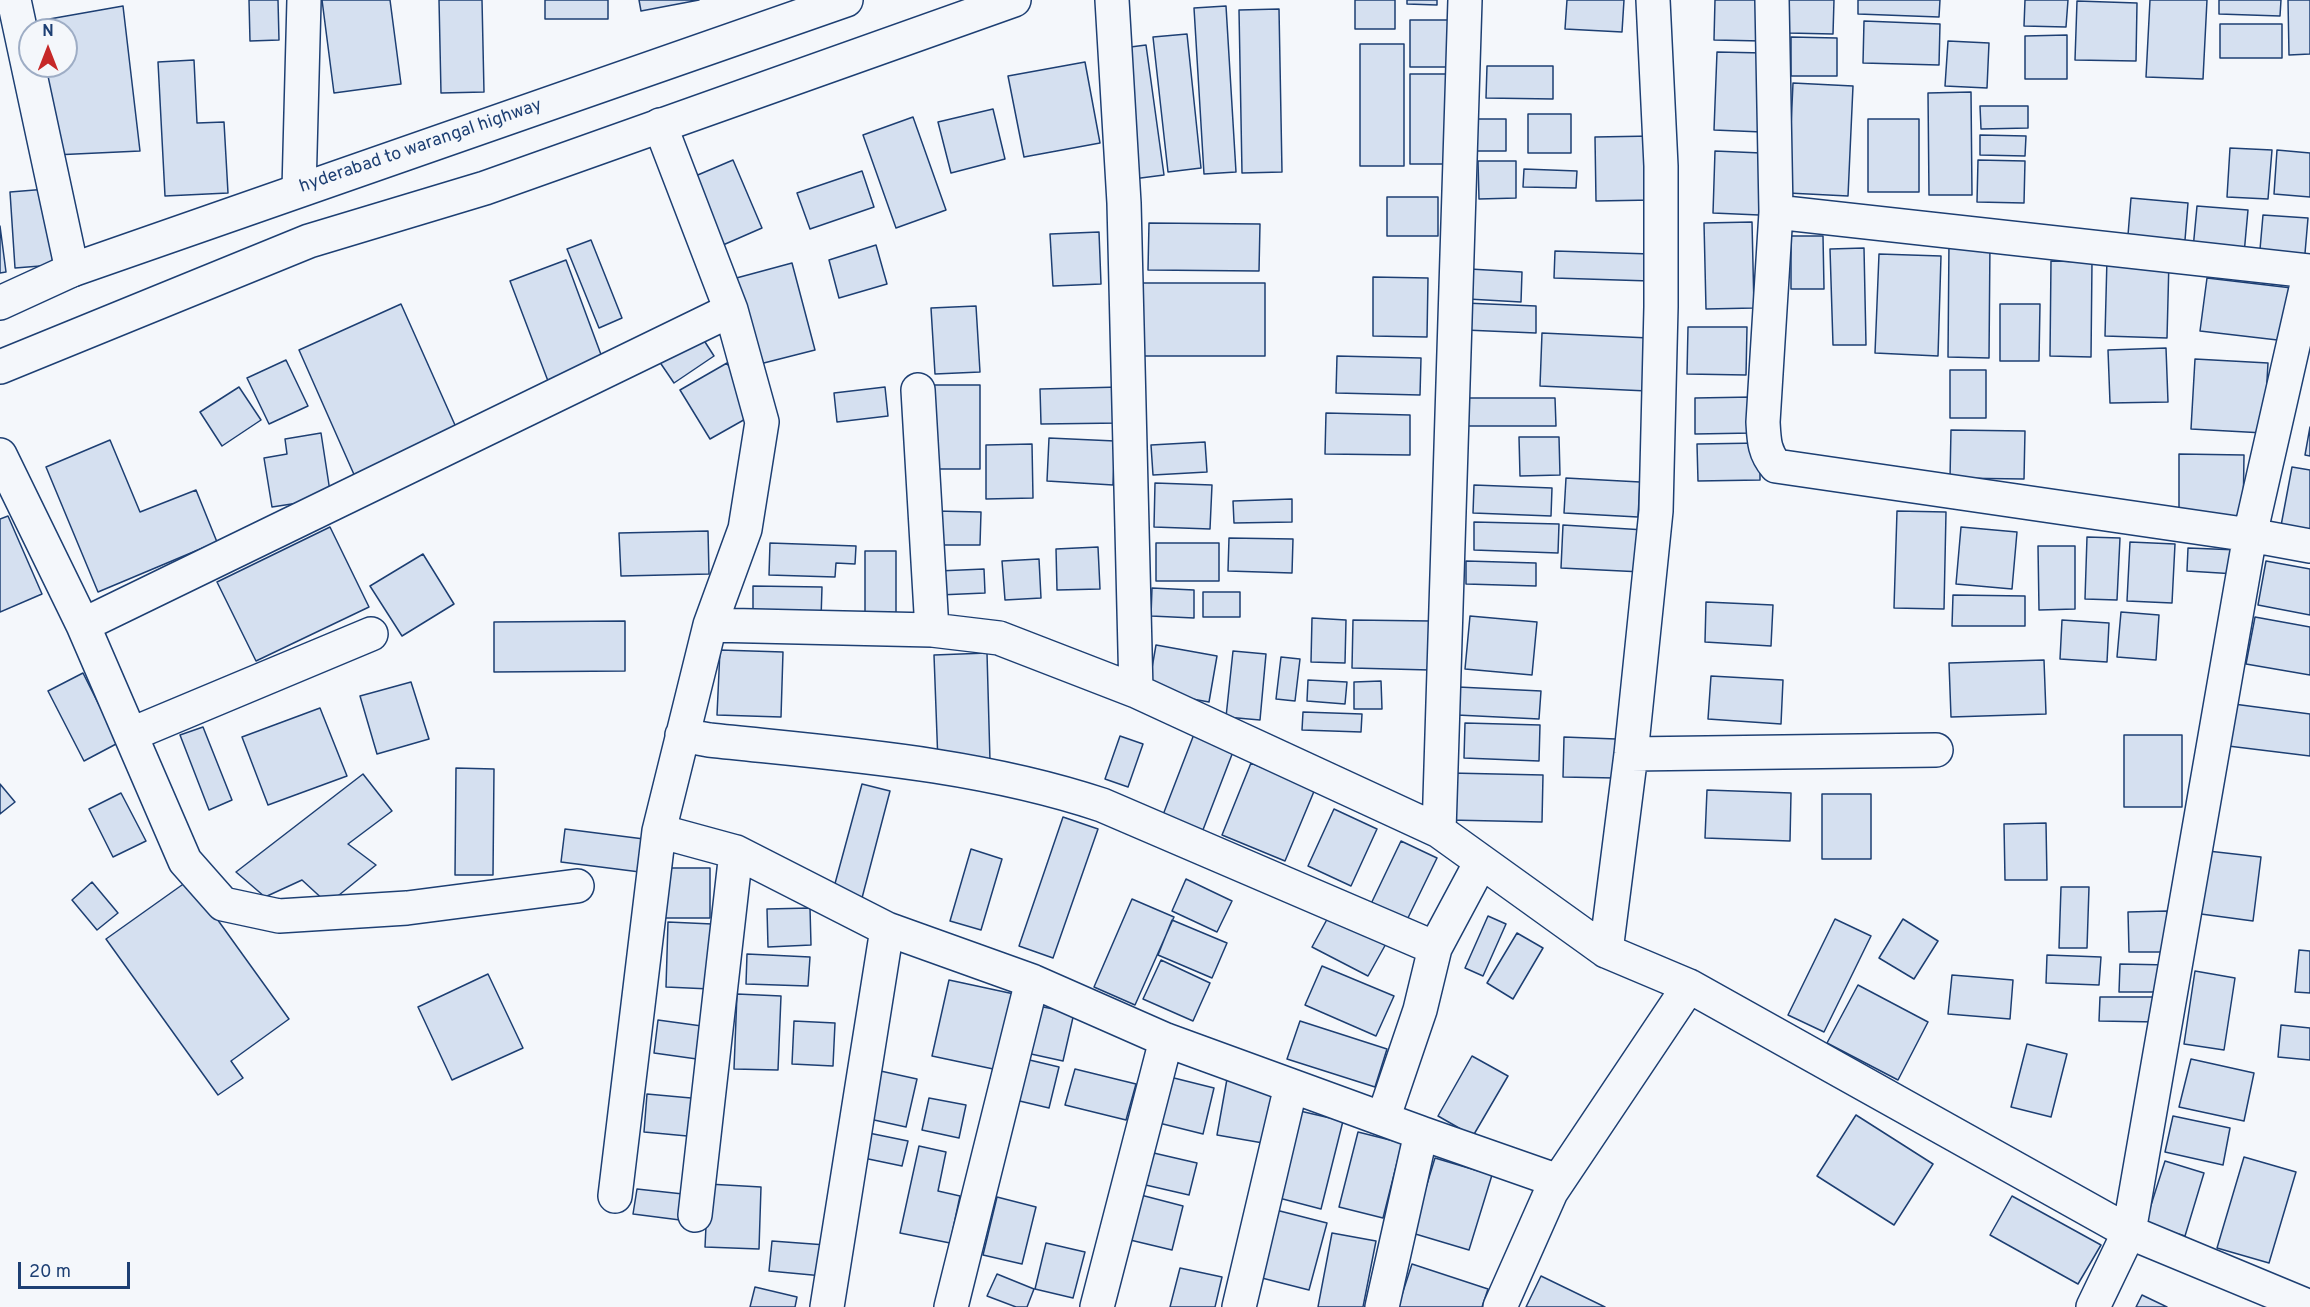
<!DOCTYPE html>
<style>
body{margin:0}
#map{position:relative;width:2310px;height:1307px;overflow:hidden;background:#f4f7fb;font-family:Overpass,sans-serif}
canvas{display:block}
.north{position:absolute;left:18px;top:18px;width:60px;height:60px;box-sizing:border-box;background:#f4f7fb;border:2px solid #9eadc5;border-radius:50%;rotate:0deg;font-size:16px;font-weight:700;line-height:24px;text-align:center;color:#1d3f73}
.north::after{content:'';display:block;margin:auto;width:21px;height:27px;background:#c62828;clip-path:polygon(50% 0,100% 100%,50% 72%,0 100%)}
.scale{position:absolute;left:18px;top:1262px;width:112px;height:27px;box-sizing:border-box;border:3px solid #1d3f73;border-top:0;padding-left:8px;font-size:18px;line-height:21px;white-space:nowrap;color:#1d3f73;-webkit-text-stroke:4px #f4f7fb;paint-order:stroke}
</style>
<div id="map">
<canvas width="2310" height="1307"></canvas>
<div class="north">N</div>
<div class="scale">20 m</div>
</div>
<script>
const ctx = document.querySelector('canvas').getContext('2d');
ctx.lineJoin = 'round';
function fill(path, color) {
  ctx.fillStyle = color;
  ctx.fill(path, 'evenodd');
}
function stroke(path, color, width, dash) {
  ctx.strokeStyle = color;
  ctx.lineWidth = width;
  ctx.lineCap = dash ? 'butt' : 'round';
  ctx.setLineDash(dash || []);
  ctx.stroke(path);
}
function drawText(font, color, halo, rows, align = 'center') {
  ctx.font = font + ' Overpass,sans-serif';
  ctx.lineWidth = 4.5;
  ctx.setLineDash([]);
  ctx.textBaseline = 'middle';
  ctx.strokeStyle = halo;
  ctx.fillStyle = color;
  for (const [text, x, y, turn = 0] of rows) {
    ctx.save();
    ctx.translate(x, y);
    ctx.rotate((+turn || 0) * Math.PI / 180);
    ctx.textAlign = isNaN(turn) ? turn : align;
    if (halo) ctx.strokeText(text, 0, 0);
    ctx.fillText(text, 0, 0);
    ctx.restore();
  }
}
const building = new Path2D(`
 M249 0H278L279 40 250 41Z
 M322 0H390L401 84 334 93Z
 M439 0H482L484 92 441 93Z
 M545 0H608V19H545Z
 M639 0H699L641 11Z
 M1355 0H1395V29H1355Z
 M1407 0H1437V5L1407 4Z
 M1567 0H1624L1622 32 1565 29Z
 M1715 0H1763L1762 41 1714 40Z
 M1789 0H1834L1833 34 1788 33Z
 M1858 0H1940L1939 17 1858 14Z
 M2025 0H2068L2066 27 2024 26Z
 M2150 0H2207L2203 79 2146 77Z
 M2219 0H2281L2280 16 2219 14Z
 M2288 0H2310V54L2289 55Z
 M2077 1 2137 3 2136 61 2075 60Z
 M123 6 140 151 54 155 44 66H66V30H40L38 21Z
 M1226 6 1236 172 1204 174 1194 8Z
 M1279 9 1282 172 1242 173 1239 10Z
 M1410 20H1453V67H1410Z
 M1864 21 1940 24 1939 65 1863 63Z
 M2220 24H2282V58H2220Z
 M1187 34 1201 168 1168 172 1153 37Z
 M2067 35V79H2025V36Z
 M1791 37 1837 38V76H1791Z
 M1948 41 1989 43 1987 88 1945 86Z
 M1360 44H1404V166H1360Z
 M1146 45 1164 175 1133 179 1115 49Z
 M1717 52 1764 53 1762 132 1714 130Z
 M194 60 197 123 224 122 228 193 165 196 158 62Z
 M1085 62 1100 143 1024 157 1008 76Z
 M1487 66H1553V99L1486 98Z
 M1410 74H1453L1452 164H1410Z
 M1793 83 1853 86 1848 196 1788 193Z
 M1971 92 1972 195H1929L1928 93Z
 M1980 106H2028V128L1981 129Z
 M993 109 1005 159 951 173 938 122Z
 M1528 114H1571V153H1528Z
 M913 117 946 210 896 228 863 135Z
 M1476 119H1506V151H1476Z
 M1868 119H1919V192H1868Z
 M1980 135 2026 136 2025 156 1980 155Z
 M1653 136V200L1596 201 1595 137Z
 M2230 148 2272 150 2268 199 2227 197Z
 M2277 150 2310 153V197L2274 194Z
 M1715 151 1761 153 1759 215 1713 213Z
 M733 160 762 228 723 245 693 177Z
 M1978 160 2025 161 2024 203 1977 202Z
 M1478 161H1516V198L1479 199Z
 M1524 169 1577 171 1576 188 1523 187Z
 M862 171 874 207 810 229 797 193Z
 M47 189 53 265 15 268 10 192Z
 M1387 197H1438V236H1387Z
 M2131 198 2188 203 2185 240 2128 235Z
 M2197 206 2248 210 2244 254 2193 249Z
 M2263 215 2308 218 2304 265 2259 261Z
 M1752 222 1754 308 1706 309 1704 223Z
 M1149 223 1260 224 1259 271 1148 270Z
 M0 226 6 272 0 273Z
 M1099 232 1101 284 1053 286 1050 234Z
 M1791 236H1823L1824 289H1791Z
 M591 240 622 318 599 328 567 249Z
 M1949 241H1990L1989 358 1948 357Z
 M876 245 887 284 839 298 829 260Z
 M1864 248 1866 345H1833L1830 249Z
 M1555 251 1651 254 1650 281 1554 278Z
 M1879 254 1941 256 1938 356 1875 353Z
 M2107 258 2169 260 2167 338 2105 336Z
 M566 260 603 360 548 381 510 281Z
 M2051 261 2092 262 2091 357 2050 356Z
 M792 263 815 350 752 366 729 280Z
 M1470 269 1522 272 1521 302 1468 299Z
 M1373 277 1428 278 1427 337 1373 336Z
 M2207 278 2292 288 2286 341 2200 331Z
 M1140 283H1265V356H1140Z
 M1465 303 1536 306V333L1465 330Z
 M401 304 459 434 356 479 299 350Z
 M2000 304H2040L2039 361H2000Z
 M976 306 980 372 935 374 931 308Z
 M1688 327H1747L1746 375 1687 374Z
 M698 331 714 356 674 383 657 358Z
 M1542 333 1649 338 1647 391 1540 386Z
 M2166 348 2168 402 2110 403 2108 350Z
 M1337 356 1421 358 1420 395 1336 393Z
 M2195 359 2268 363 2264 433 2191 429Z
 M286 360 308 406 269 424 247 378Z
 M727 363 756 413 710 439 680 390Z
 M1950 370H1986V418H1950Z
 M928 385H980V469H928Z
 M239 387 261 420 222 446 200 412Z
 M885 387 888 416 837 422 834 393Z
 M1120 387 1121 423 1041 424 1040 389Z
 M1753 397V433L1695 434V398Z
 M1466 398H1555L1556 426H1466Z
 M1326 413 1410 415V455L1325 454Z
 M2310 427V456L2305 455Z
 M1951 430 2025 431 2024 479 1950 478Z
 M321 433 331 498 272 507 264 458 287 454 285 439Z
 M1519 437H1559L1560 475 1520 476Z
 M1049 438 1115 441 1113 485 1047 481Z
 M110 440 140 512 196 490 217 542 98 592 46 467Z
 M1205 442 1207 472 1153 475 1151 445Z
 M1760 443V480L1698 481 1697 444Z
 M1032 444 1033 498 986 499V445Z
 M2179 454 2244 455 2243 520 2179 519Z
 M2292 467 2310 470V537L2280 531Z
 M1566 478 1640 482 1638 517 1564 513Z
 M1155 483 1212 485 1210 529 1154 527Z
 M1474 485 1552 488 1551 516 1473 513Z
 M1292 499V522L1234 523 1233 501Z
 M935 511 981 512 980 545H935Z
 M1897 511 1946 512 1944 609 1894 608Z
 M8 516 42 594 0 612V519Z
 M1474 522 1559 524 1558 553 1474 550Z
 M1563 525 1645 530 1642 572 1561 568Z
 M330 527 369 607 256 661 217 582Z
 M1961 527 2017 532 2012 589 1956 584Z
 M708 531 709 574 621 576 619 533Z
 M2087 537 2120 538 2117 600 2085 599Z
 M1229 538 1293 539 1292 573 1228 571Z
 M2130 542 2175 544 2172 603 2127 601Z
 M770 543 856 546 855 564 836 563 835 577 769 575Z
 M1156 543H1219V581H1156Z
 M2038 546H2075V609L2039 610Z
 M1098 547 1100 589 1057 590 1056 549Z
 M2188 548 2238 550 2236 574 2187 571Z
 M865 551H896V615H865Z
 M423 554 454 604 402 636 370 586Z
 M1039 559 1041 598 1005 600 1002 561Z
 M1466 561 1536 563V586L1466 584Z
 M2266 561 2310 569V615L2258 605Z
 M984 569 985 593 939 595 938 571Z
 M753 586 822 587 821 619 753 618Z
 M1152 588 1194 590V618L1151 616Z
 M1203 592H1240V617H1203Z
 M1953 595 2025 596V626H1952Z
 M1706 602 1773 605 1771 646 1705 642Z
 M2121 612 2159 615 2156 660 2117 657Z
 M1470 616 1537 622 1532 675 1465 669Z
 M2255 617 2310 627V675L2246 664Z
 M1312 618 1346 620 1345 663 1311 662Z
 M1353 620 1431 621 1430 670 1352 668Z
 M2062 620 2109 623 2107 662 2060 659Z
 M625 621V671L494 672V622Z
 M1156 645 1217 656 1209 702 1148 691Z
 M720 650 783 652 781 717 717 715Z
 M1233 651 1266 654 1260 720 1226 717Z
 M987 653 990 761 938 763 934 655Z
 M1281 657 1300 659 1295 701 1276 699Z
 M2044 660 2046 714 1951 717 1949 663Z
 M83 673 118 743 84 761 48 691Z
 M1711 676 1783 680 1781 724 1708 719Z
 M1308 680 1347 682 1345 704 1307 701Z
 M1381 681 1382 709H1354V682Z
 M411 682 429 739 377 754 360 696Z
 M1458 687 1541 691 1539 719 1457 715Z
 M2226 703 2310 714V756L2220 745Z
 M320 708 347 776 268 805 242 737Z
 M1303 712 1362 714 1361 732 1302 730Z
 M1465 723 1540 725 1539 761 1464 758Z
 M203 727 232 800 209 810 180 735Z
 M1196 729 1236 744 1201 835 1161 820Z
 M2124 735H2182V807H2124Z
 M1120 736 1143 744 1128 787 1105 779Z
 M1564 737 1616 739 1615 778 1563 777Z
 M1251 763 1315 789 1285 861 1222 835Z
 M456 768 494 769 493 875H455Z
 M1450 773 1543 775 1542 822 1449 820Z
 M363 774 392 811 348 844 376 865 328 904 302 880 265 897 236 872Z
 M0 784 15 802 0 814Z
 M862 784 890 791 862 898 833 891Z
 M1707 790 1791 793 1790 841 1705 838Z
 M121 793 146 841 113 857 89 809Z
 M1822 794H1871V859H1822Z
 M1334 809 1377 829 1351 886 1308 866Z
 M1063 817 1098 829 1053 958 1019 946Z
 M2046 823 2047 880H2005L2004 824Z
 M565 829 644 839 640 872 561 862Z
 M1401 841 1437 858 1405 924 1369 908Z
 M971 849 1002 859 981 930 950 921Z
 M2208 851 2261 857 2253 921 2201 914Z
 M657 868H710V918H657Z
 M1186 879 1232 901 1217 932 1172 911Z
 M189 880 289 1019 231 1061 243 1078 218 1095 106 939Z
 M92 882 118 913 97 930 72 900Z
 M2061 887H2089L2087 948H2059Z
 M1132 899 1174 917 1135 1005 1094 987Z
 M810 908 811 945 768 947 767 909Z
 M2167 911 2168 952H2129L2128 912Z
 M1331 912 1387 942 1368 976 1312 947Z
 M1488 916 1506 924 1483 976 1465 968Z
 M1835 919 1871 936 1824 1032 1788 1015Z
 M1903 919 1938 941 1914 979 1879 958Z
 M1172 920 1227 943 1212 978 1158 955Z
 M668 922 712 924 710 989 666 987Z
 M1517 933 1543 948 1513 999 1487 983Z
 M2299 950 2310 951V993L2295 992Z
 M747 954 810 957 808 986 746 984Z
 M2047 955 2101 957 2099 985 2046 983Z
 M1161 960 1210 983 1193 1021 1143 999Z
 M2120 964 2169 965V992H2119Z
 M1322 966 1394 996 1376 1036 1305 1005Z
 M2195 971 2235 978 2224 1050 2184 1044Z
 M488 974 523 1048 452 1080 418 1007Z
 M1952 975 2013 980 2010 1019 1948 1014Z
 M949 980 1014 994 998 1070 932 1056Z
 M1858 985 1928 1022 1898 1080 1827 1043Z
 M737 994 781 996 778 1070 734 1069Z
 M2100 997H2158V1022L2099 1021Z
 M1033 1005 1074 1013 1063 1061 1022 1052Z
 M658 1020 709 1027 704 1060 654 1053Z
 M794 1021 835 1023 833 1066 792 1064Z
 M1300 1021 1387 1049 1375 1087 1287 1059Z
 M2281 1025 2310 1028V1060L2278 1057Z
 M2027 1044 2067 1054 2051 1117 2011 1107Z
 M1472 1056 1508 1076 1473 1136 1438 1116Z
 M1017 1057 1059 1067 1049 1108 1007 1098Z
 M2191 1059 2254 1073 2244 1121 2179 1107Z
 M1075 1069 1136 1084 1126 1120 1065 1105Z
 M876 1070 917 1079 906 1127 865 1118Z
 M1166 1076 1214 1088 1203 1134 1155 1122Z
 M1227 1079 1273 1087 1263 1143 1217 1135Z
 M647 1094 702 1099 698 1137 644 1132Z
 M929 1098 966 1105 959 1138 922 1130Z
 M1300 1111 1343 1121 1321 1209 1279 1198Z
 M1856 1115 1933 1164 1894 1225 1817 1176Z
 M2173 1116 2230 1128 2223 1165 2165 1152Z
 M859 1131 908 1141 902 1166 854 1156Z
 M1358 1132 1402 1143 1383 1218 1339 1207Z
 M919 1146 946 1152 938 1191 960 1196 950 1243 900 1233Z
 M1145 1151 1197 1163 1189 1195 1137 1183Z
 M2244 1157 2296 1172 2269 1263 2217 1248Z
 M1435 1158 1492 1175 1469 1250 1412 1233Z
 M2165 1161 2204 1173 2185 1236 2145 1224Z
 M708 1184 761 1187 759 1249 705 1247Z
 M637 1189 683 1194 680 1220 633 1214Z
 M1137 1194 1183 1206 1172 1250 1126 1239Z
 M2012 1196 2101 1245 2078 1284 1990 1235Z
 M997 1197 1036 1207 1022 1264 983 1255Z
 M1272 1209 1327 1223 1309 1290 1254 1276Z
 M1332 1233 1376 1241 1363 1307H1318Z
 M772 1241 826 1245 823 1276 769 1271Z
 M1046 1243 1085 1252 1073 1298 1035 1289Z
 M1412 1264 1488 1289 1482 1307H1398Z
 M1180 1268 1222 1277 1215 1307H1170Z
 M997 1274 1034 1289 1027 1307H1016L987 1296Z
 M1541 1276 1605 1307H1526Z
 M755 1287 797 1297 795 1307H750Z
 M2142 1295 2167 1307H2136Z`);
const minor = new Path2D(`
 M14 0 72 270
 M1112 0 1124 203 1136 691
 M1772 0 1776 212 1763 422C1764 440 1764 452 1776 466L2250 535 2310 546
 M299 190 304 0
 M1776 212 2310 271
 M918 390 932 630
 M0 455 83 625 185 861 223 904 279 916 407 908 577 886
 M83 625 731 310
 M710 625 932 630 999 638 1136 691 1439 831 1606 951 1689 986 2129 1232 2310 1307
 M132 734 371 634
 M682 735 709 740C841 754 976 763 1102 805L1435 948
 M1631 754 1936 750
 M659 831 736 852 887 929 1032 981 1166 1040 1421 1133 1382 1307
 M1439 831 1465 0
 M1606 951 1631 754 1656 511 1661 307V166L1653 0
 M1383 1119 1420 1010 1435 948 1481 862
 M1421 1133 1558 1181
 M615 1196 659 831 710 625 745 529 762 422 731 310 660 125
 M695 1215 736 852
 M827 1307 887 929
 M951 1307 1032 981
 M1097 1307 1166 1040
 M1239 1307 1291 1086
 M1500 1307 1551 1192 1689 986
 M2093 1307 2129 1232 2250 535 2310 271`);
const primary = new Path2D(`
 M0 303 72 270 846 0
 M0 367 309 241 485 188 1014 0`);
const streetNames = [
 ["hyderabad to warangal highway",421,147,-19]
];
fill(building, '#d5e0f0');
stroke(building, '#1d3f73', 1.5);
stroke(minor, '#1d3f73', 36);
stroke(primary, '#1d3f73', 36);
stroke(minor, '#f4f7fb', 33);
stroke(primary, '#f4f7fb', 33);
drawText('18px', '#1d3f73', '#f4f7fb', streetNames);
</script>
